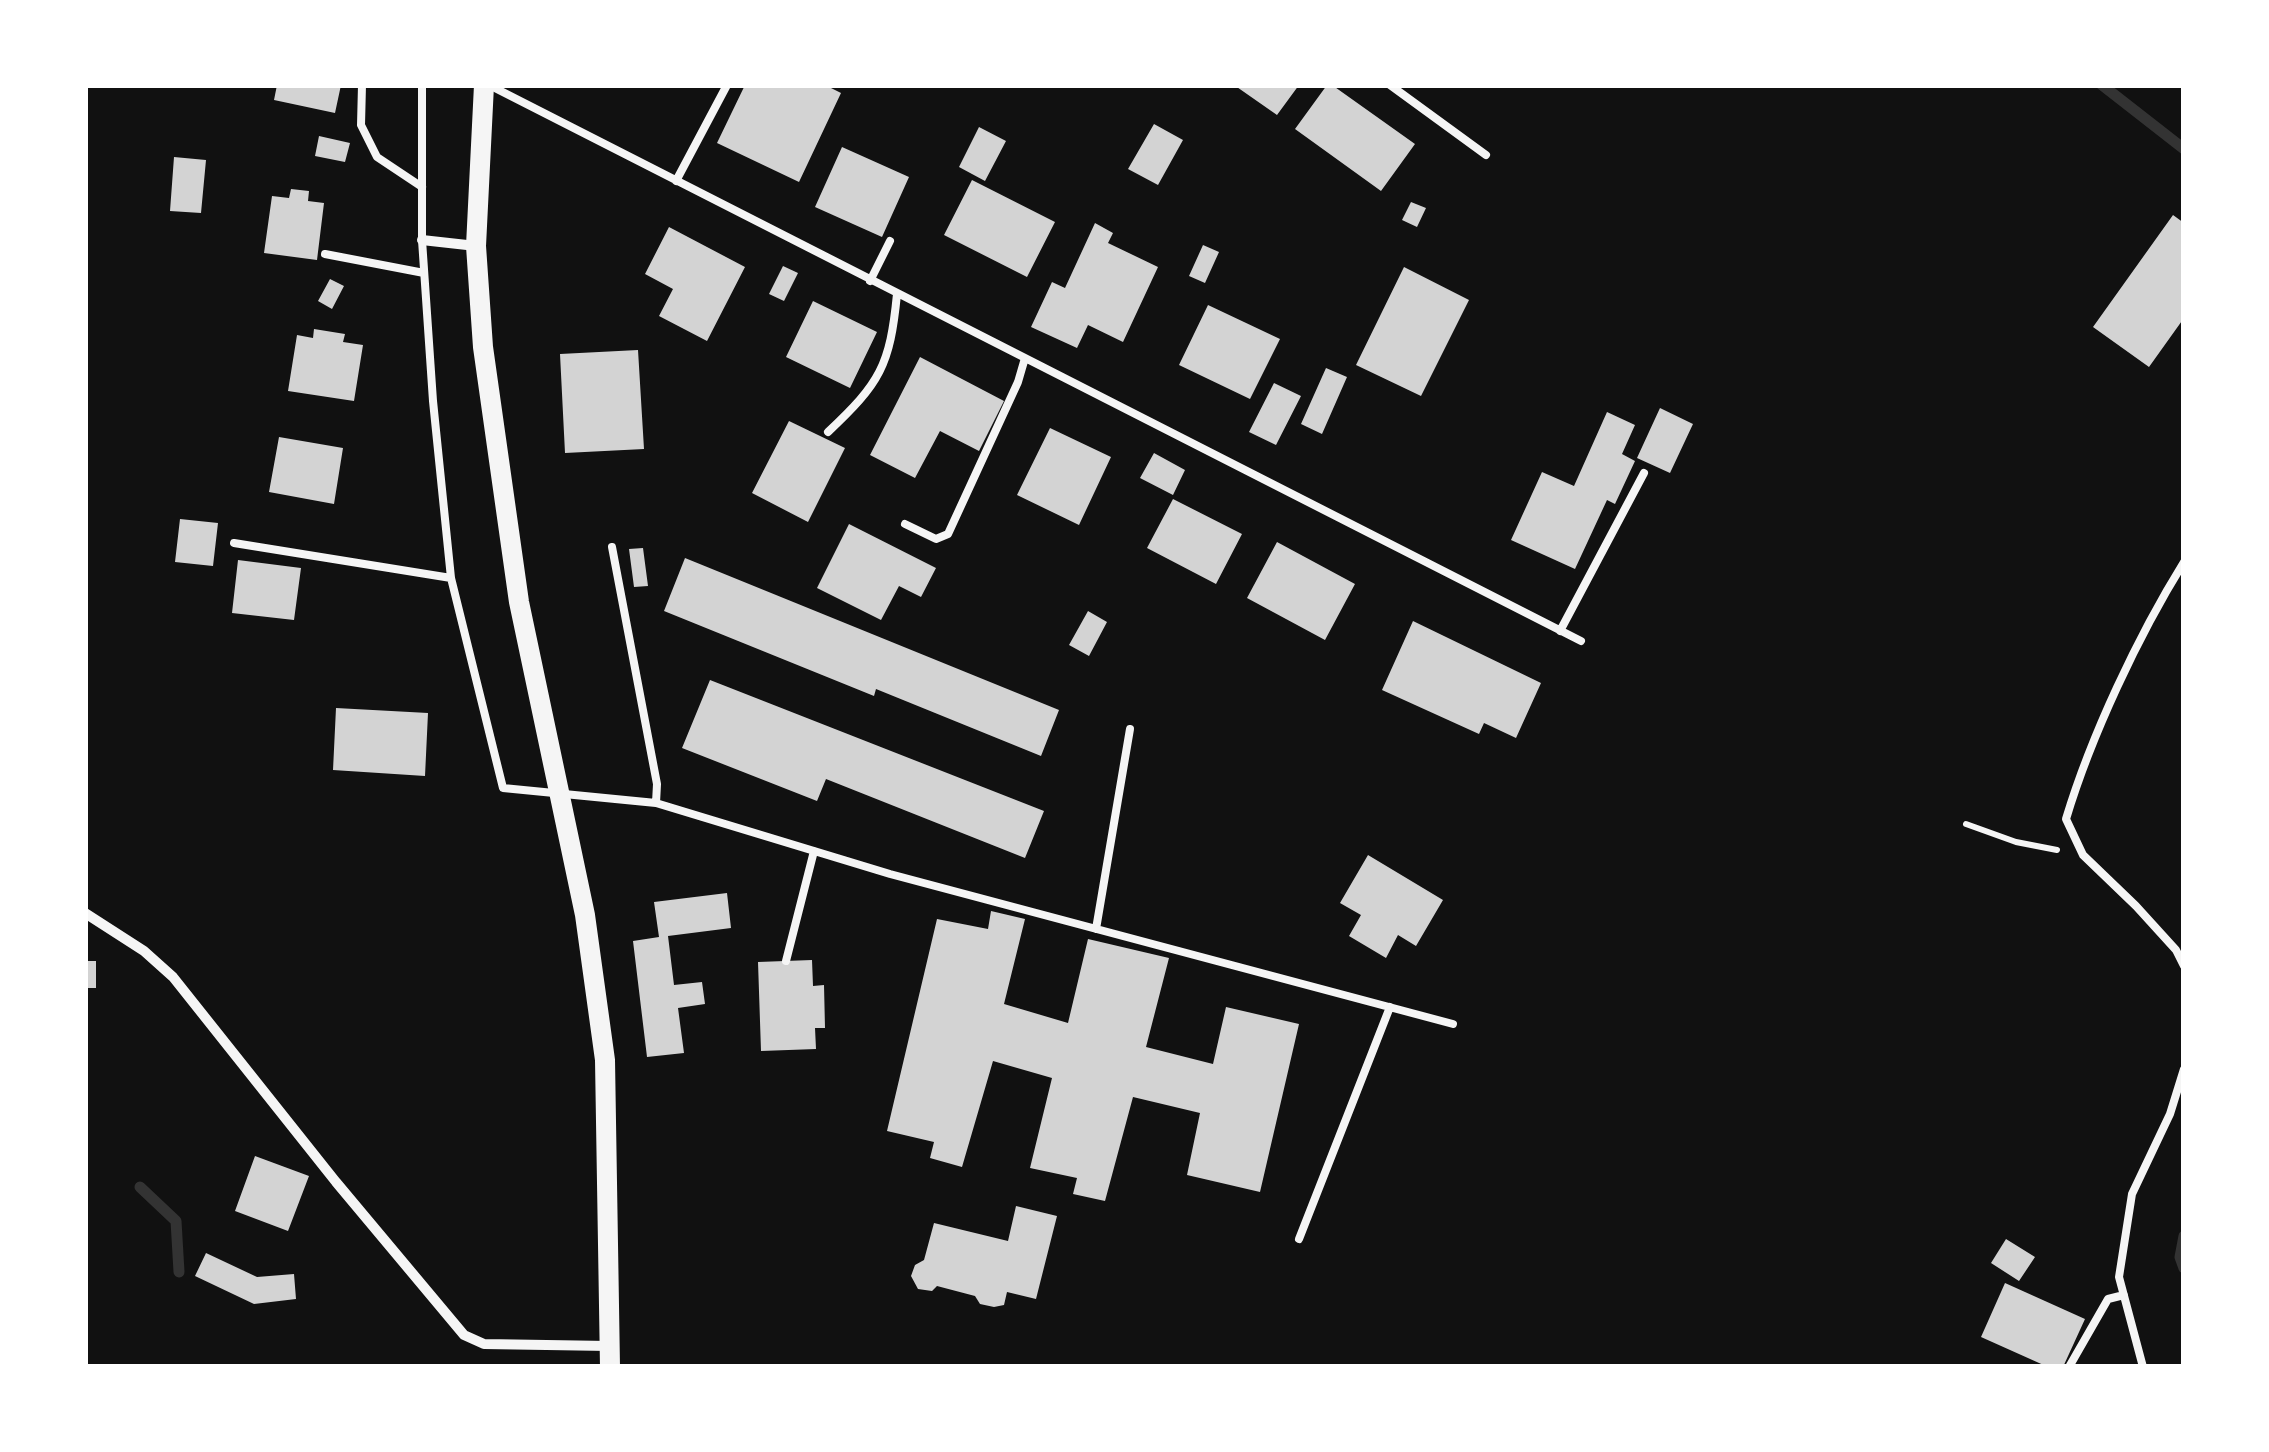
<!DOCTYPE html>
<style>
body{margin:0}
#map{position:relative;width:2269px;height:1452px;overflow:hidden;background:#111;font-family:Signika,sans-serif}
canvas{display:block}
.frame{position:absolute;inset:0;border:88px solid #fff;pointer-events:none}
</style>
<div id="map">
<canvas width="2269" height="1452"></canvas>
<div class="frame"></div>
</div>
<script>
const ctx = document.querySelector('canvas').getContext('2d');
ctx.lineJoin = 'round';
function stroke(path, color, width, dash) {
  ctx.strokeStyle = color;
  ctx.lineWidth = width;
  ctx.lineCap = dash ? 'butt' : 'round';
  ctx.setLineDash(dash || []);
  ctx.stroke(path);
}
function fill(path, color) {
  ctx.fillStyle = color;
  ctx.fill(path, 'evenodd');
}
const stream = new Path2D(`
 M2102 85 2184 149
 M140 1187 176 1221 179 1272
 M2184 1236 2180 1257 2184 1268`);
const building = new Path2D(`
 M277 85H341L335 113 274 100Z
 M745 85H825L841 93 799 182 717 143Z
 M1234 85H1299L1277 115Z
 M1327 85H1332L1415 144 1381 191 1295 129Z
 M1154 124 1183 140 1158 185 1128 169Z
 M979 127 1006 141 985 181 959 167Z
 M319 136 350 143 345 162 315 156Z
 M842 147 909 177 882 237 815 207Z
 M174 157 206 160 201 213 170 211Z
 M972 180 1055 222 1027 277 944 235Z
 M291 189 309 191 308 201 324 203 317 260 264 253 272 196 289 198Z
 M1411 202 1426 208 1417 227 1402 220Z
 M2173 215 2184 223V318L2149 367 2093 327Z
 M1095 223 1113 233 1108 243 1158 267 1123 342 1088 325 1077 348 1031 327 1052 282 1065 288Z
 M669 227 745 267 707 341 659 316 673 289 645 274Z
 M1203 245 1219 252 1205 283 1189 276Z
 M783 266 798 273 784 301 769 294Z
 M1404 267 1469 300 1421 396 1356 365Z
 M330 279 344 286 332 309 318 301Z
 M813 301 877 332 850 388 786 357Z
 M1208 305 1280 339 1250 399 1179 365Z
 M314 329 345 334 343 342 363 345 354 401 288 391 297 335 313 338Z
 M638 350 644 449 565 453 560 354Z
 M920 357 1004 401 979 451 940 431 915 478 870 455Z
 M1326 368 1347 377 1322 434 1301 424Z
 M1274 383 1301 396 1276 445 1249 432Z
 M1660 408 1693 424 1670 473 1637 458Z
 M1607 412 1635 425 1622 454 1635 461 1615 504 1607 500 1575 569 1511 540 1542 472 1574 486Z
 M789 421 845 448 808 522 752 493Z
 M1050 428 1111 457 1079 525 1017 495Z
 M279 437 343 448 334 504 269 492Z
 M1154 453 1185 470 1173 495 1140 478Z
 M1173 499 1242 534 1216 584 1147 548Z
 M180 519 218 523 213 566 175 562Z
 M849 524 936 568 921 597 899 586 881 620 817 588Z
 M1277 542 1355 584 1325 640 1247 598Z
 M643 548 648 586 634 587 629 549Z
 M685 558 1059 710 1041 756 876 689 874 696 664 611Z
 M238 560 301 568 294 620 232 613Z
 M1088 611 1107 622 1089 656 1069 645Z
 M1413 621 1541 683 1516 738 1484 723 1479 734 1382 690Z
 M710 680 1044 811 1025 858 826 779 817 801 682 748Z
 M336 708 428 713 425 776 333 770Z
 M1368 855 1443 900 1416 946 1398 935 1386 958 1349 936 1361 915 1340 903Z
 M727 893 731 928 668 936 674 985 702 982 705 1004 678 1008 684 1053 647 1057 633 941 659 937 654 902Z
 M991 911 1025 919 1004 1004 1068 1023 1088 939 1169 958 1146 1047 1213 1064 1226 1007 1299 1024 1260 1192 1187 1175 1200 1113 1133 1097 1105 1201 1073 1194 1077 1178 1030 1168 1052 1078 993 1061 962 1167 930 1158 934 1142 887 1131 937 919 988 929Z
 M812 960 813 986 824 985 825 1028H815L816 1049 761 1051 758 962Z
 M85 961H96V988H85Z
 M255 1156 309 1176 288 1231 235 1211Z
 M1016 1206 1057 1216 1036 1299 1007 1292 1004 1305 994 1307 980 1304 975 1296 937 1286 932 1291 918 1289 911 1276 915 1265 924 1260 934 1223 1008 1241Z
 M2006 1239 2035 1257 2019 1281 1991 1263Z
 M206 1253 257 1277 294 1274 296 1299 254 1304 195 1276Z
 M2005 1283 2085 1319 2063 1367H2048L1981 1337Z`);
const path = new Path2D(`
 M1966 824 2016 842 2057 850`);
const service = new Path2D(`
 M362 85 361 125 377 157 422 187
 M422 85V240L433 401 451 578 503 788 656 803 890 874 1453 1024
 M489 85 1581 641
 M1390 85 1486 155
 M676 181 727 85
 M325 254 424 273
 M870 281 890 241
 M828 432C880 383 890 366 897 294
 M905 524 936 539 948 534 1018 382 1025 358
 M234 543 451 578
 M612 547 657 784 656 803
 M2184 562C2138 636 2091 736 2066 819L2083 855 2136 906 2176 950 2184 966
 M1560 631 1644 473
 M1096 929 1130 729
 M786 961 814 851
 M1299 1239 1390 1007
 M2069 1367 2108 1299 2124 1295
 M2143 1367 2119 1277 2132 1194 2170 1114 2184 1069`);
const minor = new Path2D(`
 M422 240 476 246
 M85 913 144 951 173 977 336 1182 464 1335 484 1344 609 1346`);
const secondary = new Path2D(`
 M484 85 476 246 483 347 519 602 585 915 605 1060 610 1367`);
stroke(stream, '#333', 11);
fill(building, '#d3d3d3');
stroke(path, '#f5f5f5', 6);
stroke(service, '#f5f5f5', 8);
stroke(minor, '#f5f5f5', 10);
stroke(secondary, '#f5f5f5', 20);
</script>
